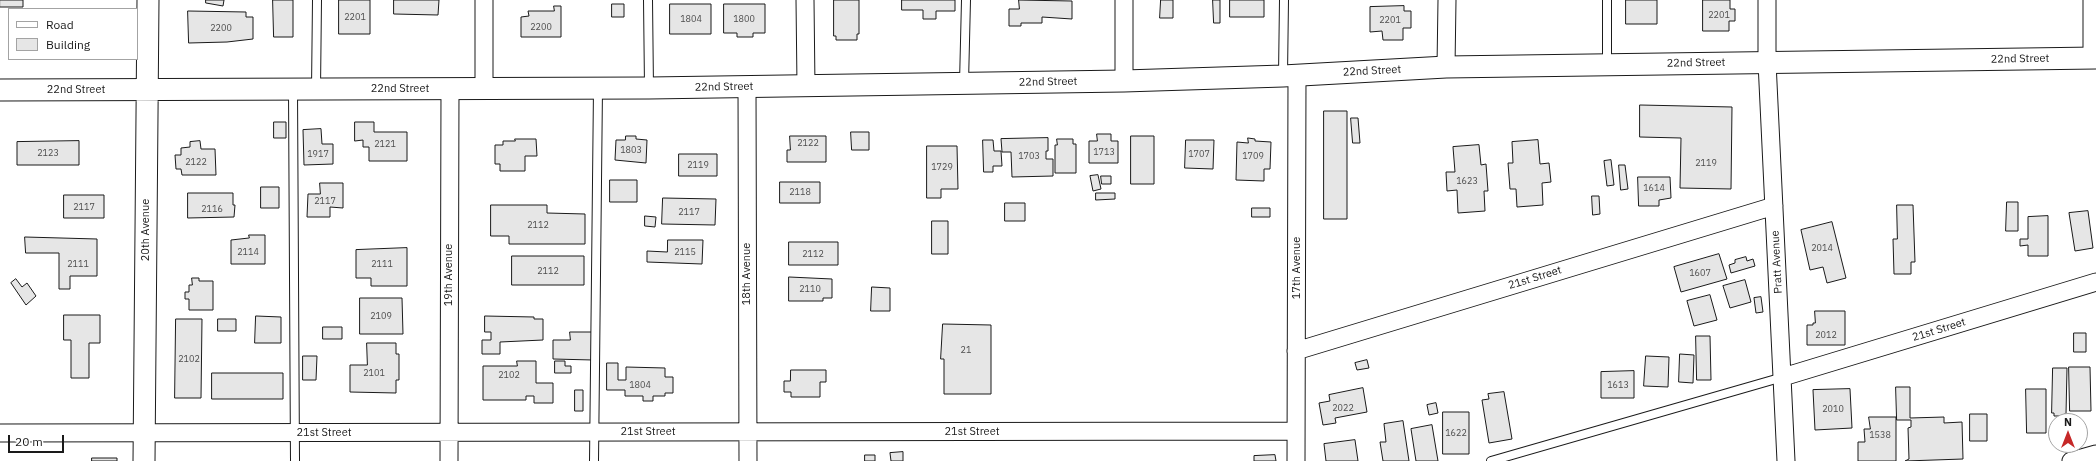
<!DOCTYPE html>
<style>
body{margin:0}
#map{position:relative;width:2096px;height:461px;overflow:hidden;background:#fff;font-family:"IBM Plex Sans",sans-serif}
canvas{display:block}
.legend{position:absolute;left:8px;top:8px;width:130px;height:52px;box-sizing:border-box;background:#fff;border:1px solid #a3a3a3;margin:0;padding:5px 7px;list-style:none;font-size:12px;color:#1a1a1a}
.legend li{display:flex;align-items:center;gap:8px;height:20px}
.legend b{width:20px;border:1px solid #a3a3a3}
.north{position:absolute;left:2048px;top:413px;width:40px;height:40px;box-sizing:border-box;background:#fff;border:1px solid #a3a3a3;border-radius:50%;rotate:0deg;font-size:11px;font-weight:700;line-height:16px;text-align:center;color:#1a1a1a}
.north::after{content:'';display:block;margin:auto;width:14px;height:18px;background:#c62828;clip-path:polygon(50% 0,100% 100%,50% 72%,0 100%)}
.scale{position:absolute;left:8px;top:435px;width:56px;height:18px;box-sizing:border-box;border:2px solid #1a1a1a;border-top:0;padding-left:5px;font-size:12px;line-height:14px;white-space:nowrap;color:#1a1a1a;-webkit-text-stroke:3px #fff;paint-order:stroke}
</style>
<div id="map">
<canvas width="2096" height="461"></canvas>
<ul class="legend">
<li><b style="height:5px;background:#fff"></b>Road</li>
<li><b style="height:11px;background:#e6e6e6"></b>Building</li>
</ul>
<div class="north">N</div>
<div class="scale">20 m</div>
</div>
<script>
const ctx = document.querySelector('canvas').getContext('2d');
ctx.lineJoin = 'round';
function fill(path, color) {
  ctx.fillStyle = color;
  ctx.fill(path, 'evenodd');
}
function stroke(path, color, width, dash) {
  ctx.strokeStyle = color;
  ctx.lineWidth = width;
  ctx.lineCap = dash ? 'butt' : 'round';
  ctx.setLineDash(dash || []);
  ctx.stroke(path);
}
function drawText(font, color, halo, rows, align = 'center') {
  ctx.font = font + ' "IBM Plex Sans",sans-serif';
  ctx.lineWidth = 3;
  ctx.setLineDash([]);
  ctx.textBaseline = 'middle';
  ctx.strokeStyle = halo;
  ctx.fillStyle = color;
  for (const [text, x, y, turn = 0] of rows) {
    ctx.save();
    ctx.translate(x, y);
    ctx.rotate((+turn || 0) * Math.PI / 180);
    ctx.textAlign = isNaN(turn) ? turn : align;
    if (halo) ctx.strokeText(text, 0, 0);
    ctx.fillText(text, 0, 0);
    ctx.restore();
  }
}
const building = new Path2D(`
 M0 0H23V7H0Z
 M206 0H224L223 6 206 3Z
 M273 0H293V37H274Z
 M339 0H370V34H339Z
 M394 0H439L438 15 394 14Z
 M834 0H859V34H857V40H836V36H834Z
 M902 0H955V11H936V19H923V10H902Z
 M1019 0 1072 1V19L1042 17V23H1021V26H1009V9H1019Z
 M1161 0H1173V18H1160Z
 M1213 0H1220V23H1214Z
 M1230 0H1264V17H1230Z
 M1626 0H1657V24H1626Z
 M1703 0H1730V9H1735V21H1729V31H1703Z
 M612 4H624V17H612Z
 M670 4H711V34H670Z
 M724 4H765V33H753V37H737V33H724Z
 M554 6H561V37H521V17L529 16 528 11H554Z
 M1404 6V11H1411V28H1403V40H1383L1382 31 1370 32V7Z
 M188 11 246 12V17H253V39L227 42 189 43Z
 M1640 105 1732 107 1731 189 1680 188 1681 138 1640 137Z
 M1324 111H1347V219H1324Z
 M1351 118H1358L1360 143H1353Z
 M274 122H286V138H274Z
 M355 122H374V132H407V161H369V147H363V140L355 141Z
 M321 129 322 144H333V164L304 165 303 130Z
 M851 132H869V150H852Z
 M1097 134H1111V141H1118V163H1089V141H1097Z
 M626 136H636V139L647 140 646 163 615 160 616 140H625Z
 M790 136H826V162H787V150H790Z
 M1131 136H1154V184H1131Z
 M1048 138V151H1046V159H1053V176L1012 177 1011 152H1002L1001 139Z
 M1248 138 1255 139V141L1271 142 1270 169H1264V181L1236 180 1237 142 1248 143Z
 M515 139H536L537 156H525V171H500V164H495V145H503V141H515Z
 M1057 139H1073V144H1076V173H1055V145H1057Z
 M983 140H993L994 151H1001L1002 166H993V172H984Z
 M1186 140H1214L1213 169 1185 168Z
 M1538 140 1540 164 1549 163 1551 182 1542 183 1543 205 1517 207 1516 189H1510L1508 163H1513L1512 142Z
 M79 141V165H17V142Z
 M200 141 201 149H215L216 175H182L181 169H176L175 155H181V148L190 147V142Z
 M1479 145 1481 165 1486 164 1488 191H1484L1485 211 1458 213 1457 190 1447 191 1446 172H1455L1453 147Z
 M927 146H957L958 189H941V198H927Z
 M679 154H717V176H679Z
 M1611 160 1614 185 1607 186 1604 161Z
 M1619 165H1625L1628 189 1621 190Z
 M1098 175 1101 189 1093 191 1090 176Z
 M1101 176H1111V184H1102Z
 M1638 177H1670L1671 198 1659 200V206H1639Z
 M610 180H637V202H610Z
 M780 182H820V203H780Z
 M320 183H343V208L330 207V217H307L308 194H320Z
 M261 187H279V208H261Z
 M188 193H233V205H235L234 217 188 218Z
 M1096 193H1115V199L1096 200Z
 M64 195H104V218H64Z
 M1592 196H1599L1600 214 1593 215Z
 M663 198 716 199 715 225 662 224Z
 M2007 202H2018V231H2006Z
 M1005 203H1025V221H1005Z
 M491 205H547V213L585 214V244H509V236H491Z
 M1897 205H1913L1915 262H1911V274H1894L1893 239H1897Z
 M1252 208H1270V217H1252Z
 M2088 211 2093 248 2075 251 2069 213Z
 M645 216 656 217 655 227 645 226Z
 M2048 216V256H2028V245L2020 246V239H2028V217Z
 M932 221H948V254H932Z
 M1832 222 1846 278 1827 283 1823 267 1810 270 1801 230Z
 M249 235H265V264H231V240L249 238Z
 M25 237 97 239V276H70V289H59V253H26Z
 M668 240H703L702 264 647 262V251L667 252Z
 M789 242H838V265H789Z
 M407 248V286H371V278H356V250Z
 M1719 254 1727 279 1681 292 1674 267Z
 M512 256H584V285H512Z
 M1746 257 1747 261 1753 259 1755 266 1731 273 1729 265 1735 263V260Z
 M789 277 832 279V298H823V301H789Z
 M192 278H199V281H213V310H189V299H185V292H189V285H192Z
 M16 279 22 287 27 283 36 296 26 305 11 283Z
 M1745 280 1751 302 1730 308 1723 286Z
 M872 287 890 288V311H871Z
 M1710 295 1717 320 1694 326 1687 301Z
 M1761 297 1763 312 1756 313 1754 298Z
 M360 298H402L403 334H360Z
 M1815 311H1845V345H1807V325H1813V323H1815Z
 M64 315H100V343H89V378H71V340H64Z
 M256 316 281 317V343H255Z
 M485 316 534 317V319H543V340L500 342V354H482V340H491V332H485Z
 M176 319H202L201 398H175Z
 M218 319H236V331H218Z
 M943 324 991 325V394H944V359H941Z
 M323 327H342V339H323Z
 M570 332H593V360L553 359V340H570Z
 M2074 333H2086V352H2074Z
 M1696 336H1710L1711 380H1697Z
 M367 343H396V354H399V380H396V393L350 392V365H367Z
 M1680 354 1694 355 1693 383 1679 382Z
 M303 356H317L316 380H303Z
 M1646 356 1669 357 1668 387 1644 386Z
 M1367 360 1369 368 1357 370 1355 363Z
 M517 361H536V383H553V403H534V396H526V400H483V366H517Z
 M555 361H565V366H571V373H555Z
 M607 363H618V380H626V367L665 368V377H673V393H665V396H653V401H643V396H625V390H607Z
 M2069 367H2090L2091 411H2070Z
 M2053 368H2067L2066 414H2064V416H2054V413H2052Z
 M791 370H826V382H820V397H791V392H784V381H790Z
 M1634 371V398H1601V372Z
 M212 373H283V399H212Z
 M1896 387H1910V418L1944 417V423L1962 422 1963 459 1905 461 1909 459 1908 428 1911 427V420H1897Z
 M1363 388 1367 412 1335 418 1336 423 1323 425 1319 403 1330 401 1329 395Z
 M1850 389 1852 428 1815 430 1813 390Z
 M2026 389H2046V433H2027Z
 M575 390H583V411H575Z
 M1504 392 1512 439 1489 443 1482 400 1489 399 1488 394Z
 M1436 403 1438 413 1429 415 1427 405Z
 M1443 412H1469V454H1443Z
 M1970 414H1987V441H1970Z
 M1869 417H1896V461H1858V442H1865L1864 429H1870Z
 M1403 421 1409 461H1383L1380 442H1386L1384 424Z
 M1432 425 1438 461H1416L1411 429Z
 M1355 440 1358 461H1326L1324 444Z
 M903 452V461H891L890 453Z
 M865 455H875V461H865Z
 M1275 455 1276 461H1254V456Z
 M92 458H117V461H92Z`);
const service = new Path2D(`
 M648 0 649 87
 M1607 64V0
 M1283 75 1284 0
 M964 83 966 0
 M316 89 317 0
 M293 90 295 461
 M594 461 598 88
 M1491 461 1783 377`);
const minor = new Path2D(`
 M805 0 806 86
 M1767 0V62L1786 461
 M2092 58V0
 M1446 67 1447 0
 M1124 81V0
 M747 87 748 461
 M484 89V0
 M1296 351 1774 206
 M1783 377 2096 282
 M0 433 1296 431
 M449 461 450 89
 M1296 461 1297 75
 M2071 461 2096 454`);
const tertiary = new Path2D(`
 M0 90 649 88 1124 81 1283 76 1446 67 2096 58
 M144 461 148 0`);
const numberNames = [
 ["2201",1719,15],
 ["2201",355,17],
 ["1804",691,19],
 ["1800",744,19],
 ["2201",1390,20],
 ["2200",541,27],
 ["2200",221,28],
 ["2122",808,143],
 ["2121",385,144],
 ["1803",631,150],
 ["1713",1104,152],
 ["2123",48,153],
 ["1917",318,154],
 ["1707",1199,154],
 ["1703",1029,156],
 ["1709",1253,156],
 ["2122",196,162],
 ["2119",1706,163],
 ["2119",698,165],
 ["1729",942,167],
 ["1623",1467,181],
 ["1614",1654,188],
 ["2118",800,192],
 ["2117",325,201],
 ["2117",84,207],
 ["2116",212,209],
 ["2117",689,212],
 ["2112",538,225],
 ["2014",1822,248],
 ["2114",248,252],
 ["2115",685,252],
 ["2112",813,254],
 ["2111",78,264],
 ["2111",382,264],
 ["2112",548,271],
 ["1607",1700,273],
 ["2110",810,289],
 ["2109",381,316],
 ["2012",1826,335],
 ["21",966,350],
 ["2102",189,359],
 ["2101",374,373],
 ["2102",509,375],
 ["1804",640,385],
 ["1613",1618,385],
 ["2022",1343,408],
 ["2010",1833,409],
 ["1622",1456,433],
 ["1538",1880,435]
];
const streetNames = [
 ["22nd Street",2020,59,-1],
 ["22nd Street",1696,63,-1],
 ["22nd Street",1372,71,-3],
 ["22nd Street",1048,82,-1],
 ["22nd Street",724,87,-1],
 ["22nd Street",400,89],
 ["22nd Street",76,90],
 ["20th Avenue",146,230,-90],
 ["Pratt Avenue",1777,262,-93],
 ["17th Avenue",1297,268,-90],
 ["18th Avenue",747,274,-90],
 ["19th Avenue",449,275,-90],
 ["21st Street",1535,278,-17],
 ["21st Street",1939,330,-17],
 ["21st Street",648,432],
 ["21st Street",972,432],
 ["21st Street",324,433]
];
fill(building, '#e6e6e6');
stroke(building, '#1a1a1a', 1);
stroke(service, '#1a1a1a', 10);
stroke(minor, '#1a1a1a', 19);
stroke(tertiary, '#1a1a1a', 23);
stroke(service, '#fff', 8);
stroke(minor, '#fff', 17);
stroke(tertiary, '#fff', 21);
drawText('9px', '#4d4d4d', null, numberNames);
drawText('11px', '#1a1a1a', '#fff', streetNames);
</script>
